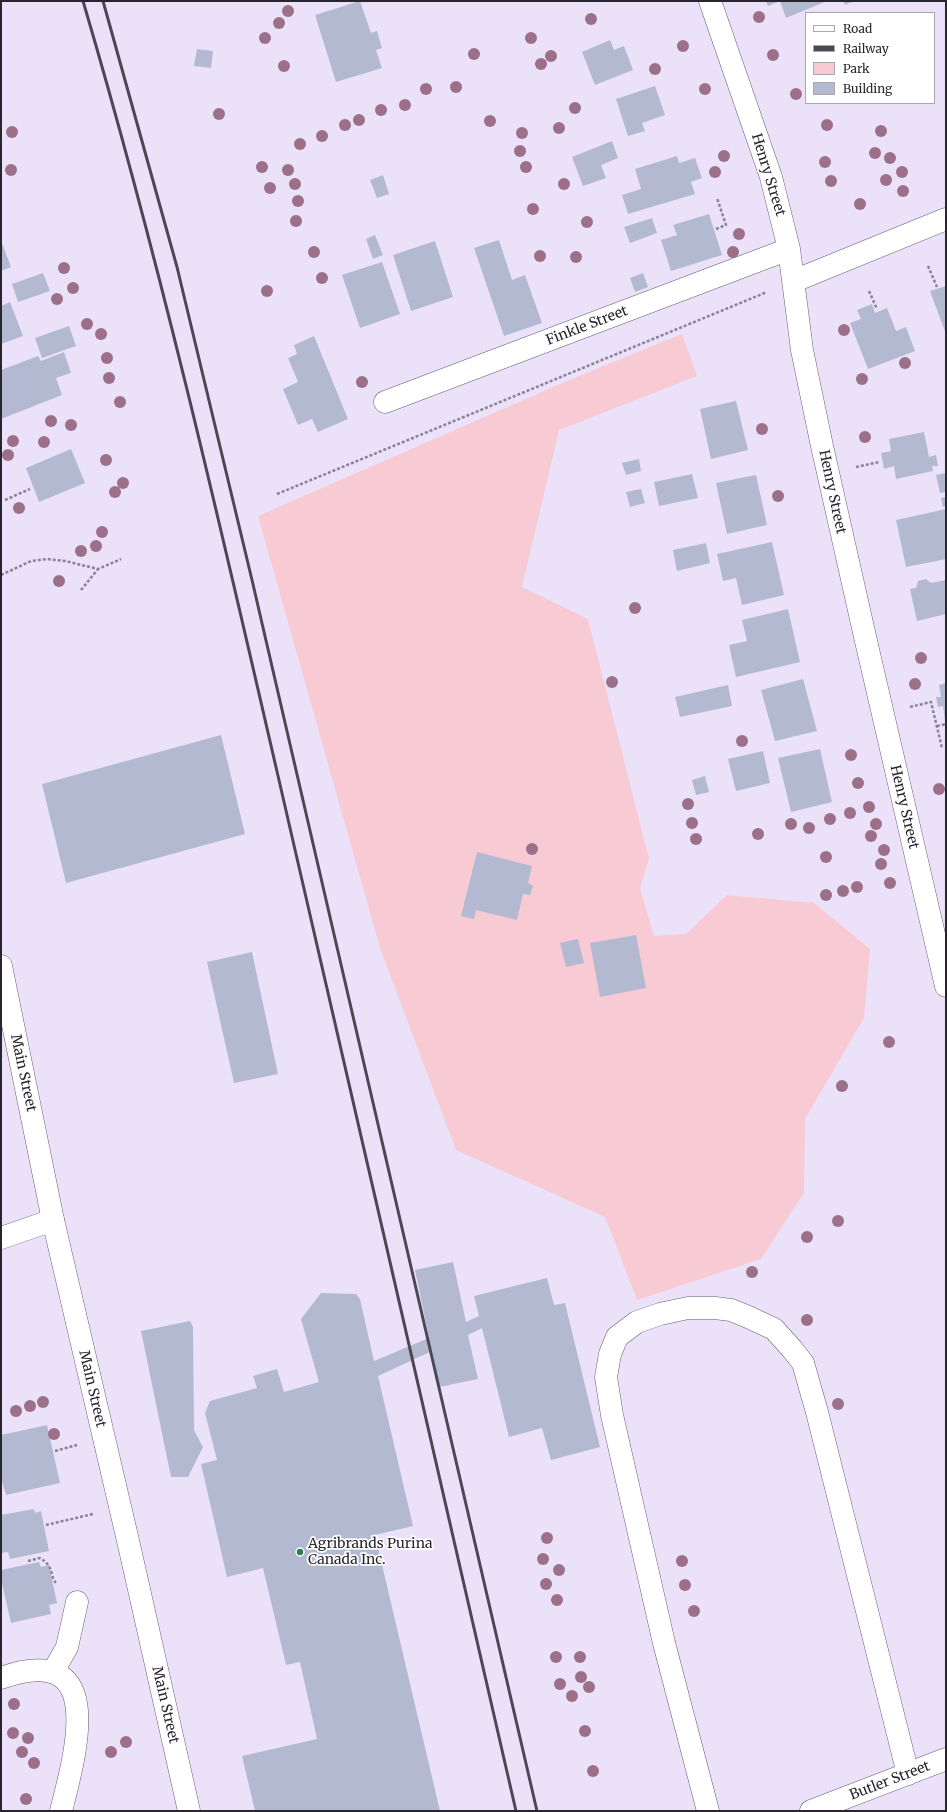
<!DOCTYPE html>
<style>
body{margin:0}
#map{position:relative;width:947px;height:1812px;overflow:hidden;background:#ebe2fa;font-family:Merriweather,serif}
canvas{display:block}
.frame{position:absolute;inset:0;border:2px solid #29252e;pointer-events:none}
.legend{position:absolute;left:805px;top:12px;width:130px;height:92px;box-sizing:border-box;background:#fff;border:1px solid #a9a8ab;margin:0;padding:5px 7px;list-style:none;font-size:12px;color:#29252e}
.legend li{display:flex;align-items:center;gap:8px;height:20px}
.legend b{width:20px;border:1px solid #a9a8ab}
</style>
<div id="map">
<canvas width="947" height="1812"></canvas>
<div class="frame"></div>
<ul class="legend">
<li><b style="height:5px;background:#fff"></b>Road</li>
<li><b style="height:5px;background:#4c4753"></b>Railway</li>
<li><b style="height:11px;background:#f8cad4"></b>Park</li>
<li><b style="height:11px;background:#b3b9d1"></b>Building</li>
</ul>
</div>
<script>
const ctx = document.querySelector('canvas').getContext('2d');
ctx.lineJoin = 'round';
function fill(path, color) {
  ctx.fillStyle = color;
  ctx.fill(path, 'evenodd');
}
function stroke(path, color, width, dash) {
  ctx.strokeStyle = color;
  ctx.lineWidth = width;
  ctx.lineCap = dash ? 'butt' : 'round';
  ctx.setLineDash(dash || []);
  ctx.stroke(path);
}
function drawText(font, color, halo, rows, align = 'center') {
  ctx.font = font + ' Merriweather,serif';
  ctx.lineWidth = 3.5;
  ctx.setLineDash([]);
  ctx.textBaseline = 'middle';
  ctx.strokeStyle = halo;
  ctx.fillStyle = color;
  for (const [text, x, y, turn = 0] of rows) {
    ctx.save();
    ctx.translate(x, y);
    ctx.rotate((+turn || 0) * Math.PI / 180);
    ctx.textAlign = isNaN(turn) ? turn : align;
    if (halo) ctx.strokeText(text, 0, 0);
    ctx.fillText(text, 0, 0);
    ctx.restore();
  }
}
const green = new Path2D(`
 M682 334 697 376 559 430 522 587 588 619 649 859 640 888 654 936 686 934 727 895 814 903 870 949 864 1018 805 1119 804 1193 761 1259 637 1300 605 1217 456 1150 380 948 258 516 567 381Z`);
const building = new Path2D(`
 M360 1 371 33 377 31 382 48 376 50 382 68 336 82 315 15Z
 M766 1H780L768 6Z
 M780 1H827L786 18Z
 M843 1H854L845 5Z
 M610 40 614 50 624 46 633 70 595 85 582 52Z
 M197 49 213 51 211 68 194 66Z
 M655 86 665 115 642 123 645 131 628 136 616 99Z
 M612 141 618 158 601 165 606 178 583 186 572 157Z
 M677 156 679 163 695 158 702 178 691 182 695 194 628 214 622 195 641 189 635 169Z
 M383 175 389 194 377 198 370 180Z
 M709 214 722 255 671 271 661 240 677 235 673 225Z
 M652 218 657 233 630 243 624 227Z
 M375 235 383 255 373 259 366 239Z
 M499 240 512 280 525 275 542 323 504 336 474 248Z
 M435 241 453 297 411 311 393 255Z
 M2 243 11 267 1 271V244Z
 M382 262 400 314 360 328 342 275Z
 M43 273 50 291 18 302 12 284Z
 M643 273 648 287 635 292 630 278Z
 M946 286V334L930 291Z
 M10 302 23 336 1 344V306Z
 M872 304 875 313 887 308 896 331 906 327 915 351 868 369 850 323 861 319 857 310Z
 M69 326 76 346 42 358 35 338Z
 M314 336 348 419 318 432 312 419 298 425 283 389 298 382 288 358 297 354 294 345Z
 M64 352 71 373 56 378 62 395 1 419V370L38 356 41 361Z
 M736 401 748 450 711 459 700 409Z
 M924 432 929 457 936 455 938 466H932L933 471 896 479 894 466 884 469 881 453 891 451 889 439Z
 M71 449 85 483 39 502 26 468Z
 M639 459 641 471 626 475 622 463Z
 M946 473V492L940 493 936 475Z
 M692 474 698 498 659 506 654 482Z
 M756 475 767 525 727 534 716 483Z
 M641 489 645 503 630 507 626 492Z
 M946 497V506L943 507 941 498Z
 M946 509V559L906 567 896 520Z
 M772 542 784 595 742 605 736 578 723 581 717 554Z
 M706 543 710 563 677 571 673 550Z
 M926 579 931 583 946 580V614L917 621 910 589 916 588 918 581Z
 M788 609 800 662 736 677 729 645 747 641 742 620Z
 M803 679 817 731 775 741 761 690Z
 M946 683V721H945L943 706 938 707 936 697H941L939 685Z
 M728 685 732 706 680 717 675 697Z
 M221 735 245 834 66 883 42 784Z
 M820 749 832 802 791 812 778 758Z
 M763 751 770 783 736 791 728 759Z
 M705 776 709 792 696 795 692 780Z
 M477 852 532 866 528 883 533 886 530 895 523 894 517 920 476 910 474 919 461 916Z
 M636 935 646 988 600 997 590 943Z
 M578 939 584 963 566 967 560 943Z
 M252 952 278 1074 234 1083 207 962Z
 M453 1262 466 1322 479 1316 474 1296 547 1278 554 1305 565 1303 600 1447 551 1460 542 1428 509 1437 482 1328 468 1335 478 1379 439 1387 432 1351 378 1376 413 1526 375 1535 440 1811H255L242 1756 317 1739 300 1662 286 1665 263 1568 227 1577 201 1464 217 1460 205 1413 210 1401 257 1388 253 1376 277 1369 284 1392 319 1382 301 1319 321 1293 356 1294 360 1299 374 1361 429 1338 415 1270Z
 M190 1321 193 1327 194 1430 203 1447 188 1477H171L141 1331Z
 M47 1425 60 1483 6 1495 1 1478V1435Z
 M34 1509 35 1513 41 1511 49 1551 10 1559 8 1552 1 1553V1515Z
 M39 1562 41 1567 49 1565 57 1603 49 1605 51 1614 11 1623 1 1579V1570Z`);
const path = new Path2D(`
 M716 229 726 225 717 198
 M928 266 937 287
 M869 291 877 309
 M856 467 879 462
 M277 494 767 292
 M5 500 30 489
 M1 575 31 561 47 559 65 561 98 569 121 559
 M81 590 98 569
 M910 707 931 702 942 748
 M937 726 946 724
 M55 1451 77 1445
 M46 1525 93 1514
 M28 1561 40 1558C55 1567 49 1575 56 1583`);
const minor = new Path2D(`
 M710 1 771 177 789 249 802 350 822 446 866 641 946 986
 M794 281 946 219
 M385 402 789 249
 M1 1238 53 1220
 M53 1672 67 1647 77 1602
 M1 1678C108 1640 76 1752 61 1811
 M708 1811 664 1643 612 1415 606 1377 610 1354 617 1337 637 1322 660 1314 688 1308H715L731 1310 746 1316 774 1329 792 1349 803 1363 817 1412 908 1774
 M811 1811 946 1759`);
const major = new Path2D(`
 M1 966 53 1220 129 1545 189 1811`);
const rail = new Path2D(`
 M83 1C166 282 230 568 296 854 369 1173 444 1492 516 1811
 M103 1 177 267 252 580 537 1811`);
const trees = [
 [288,11],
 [759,17],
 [591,19],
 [279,23],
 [265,38],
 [531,38],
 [683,46],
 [474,54],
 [773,55],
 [551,56],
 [541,64],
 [284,66],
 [655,69],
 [456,87],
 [426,89],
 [705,89],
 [796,94],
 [405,105],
 [575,108],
 [381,110],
 [219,114],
 [359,120],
 [490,121],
 [345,125],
 [827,125],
 [559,128],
 [881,131],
 [12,132],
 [522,133],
 [322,136],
 [300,144],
 [520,151],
 [875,153],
 [724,156],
 [890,158],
 [825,162],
 [262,167],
 [526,167],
 [11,170],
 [288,170],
 [715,172],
 [902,172],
 [886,180],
 [831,181],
 [295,184],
 [564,184],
 [270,188],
 [903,191],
 [298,201],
 [860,204],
 [533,209],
 [296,221],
 [587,222],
 [739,234],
 [314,252],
 [733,252],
 [540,256],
 [576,257],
 [64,268],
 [322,278],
 [73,288],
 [267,291],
 [57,299],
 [87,324],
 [844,330],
 [101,334],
 [107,358],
 [905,363],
 [109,378],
 [862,379],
 [362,382],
 [120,402],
 [51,421],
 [71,425],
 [762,429],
 [865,437],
 [13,441],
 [44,442],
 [8,455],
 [106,460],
 [123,483],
 [115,492],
 [778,496],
 [19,508],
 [102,532],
 [96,546],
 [81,551],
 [59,581],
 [635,608],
 [921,658],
 [612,682],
 [915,684],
 [742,741],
 [851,755],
 [858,783],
 [939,789],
 [688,804],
 [869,807],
 [850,813],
 [830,819],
 [692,823],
 [791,824],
 [876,824],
 [809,828],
 [758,834],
 [871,836],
 [696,839],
 [532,849],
 [884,850],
 [826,857],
 [881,864],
 [890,883],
 [857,887],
 [843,891],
 [826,895],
 [889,1042],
 [842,1086],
 [838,1221],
 [807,1237],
 [752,1272],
 [807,1320],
 [43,1402],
 [838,1404],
 [30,1406],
 [16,1411],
 [54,1434],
 [547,1538],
 [543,1559],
 [682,1561],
 [559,1570],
 [546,1584],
 [685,1585],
 [557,1600],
 [694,1611],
 [556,1657],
 [580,1657],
 [581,1677],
 [560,1684],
 [589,1687],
 [572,1696],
 [14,1704],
 [585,1731],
 [13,1733],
 [28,1738],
 [126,1742],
 [22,1752],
 [111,1752],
 [34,1763],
 [593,1771],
 [26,1799]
];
const markers = [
 [300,1552,4,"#2d7d4e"]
];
const streetNames = [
 ["Henry Street",768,175,73],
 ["Finkle Street",587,326,-21],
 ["Henry Street",832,492,78],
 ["Henry Street",904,807,77],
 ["Main Street",23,1073,78],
 ["Main Street",92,1389,77],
 ["Main Street",165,1705,77],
 ["Butler Street",890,1781,-21]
];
const poiNames = [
 ["Agribrands Purina",308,1544],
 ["Canada Inc.",308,1560]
];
fill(green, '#f8cad4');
fill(building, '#b3b9d1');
stroke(minor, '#645b70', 23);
stroke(major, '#645b70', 23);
stroke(path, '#8a8394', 2.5, [3, 2]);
stroke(minor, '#fff', 22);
stroke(major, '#fff', 22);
stroke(rail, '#4c4753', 3);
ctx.fillStyle = '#9c7089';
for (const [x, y] of trees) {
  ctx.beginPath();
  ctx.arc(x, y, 6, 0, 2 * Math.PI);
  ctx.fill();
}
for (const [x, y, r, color] of markers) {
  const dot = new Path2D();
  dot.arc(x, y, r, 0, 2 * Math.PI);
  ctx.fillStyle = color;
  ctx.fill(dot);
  stroke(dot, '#fff', 1.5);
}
drawText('14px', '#29252e', '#fff', streetNames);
drawText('14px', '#29252e', '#fff', poiNames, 'left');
</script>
